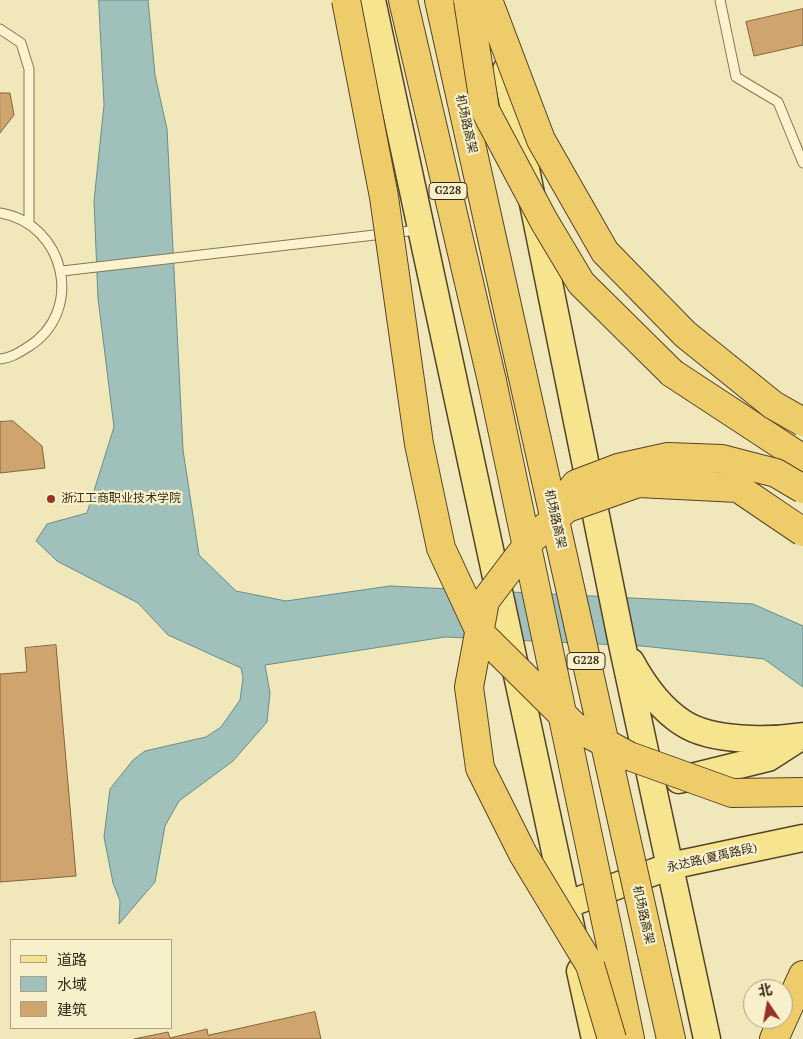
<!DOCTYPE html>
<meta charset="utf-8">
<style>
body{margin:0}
#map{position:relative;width:803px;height:1039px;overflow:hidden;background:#f0e7bb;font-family:"PT Serif","Noto Sans SC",serif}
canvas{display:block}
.legend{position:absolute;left:10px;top:939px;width:162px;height:90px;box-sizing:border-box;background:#f7f0cb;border:1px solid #aaa184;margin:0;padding:6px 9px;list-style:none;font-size:15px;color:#362b1a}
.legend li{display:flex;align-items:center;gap:10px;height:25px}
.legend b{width:25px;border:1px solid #aaa184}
.north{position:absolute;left:743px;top:979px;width:50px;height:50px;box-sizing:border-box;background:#f7f0cb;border:1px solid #aaa184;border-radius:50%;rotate:348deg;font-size:14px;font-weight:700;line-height:20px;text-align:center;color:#362b1a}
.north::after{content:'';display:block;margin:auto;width:18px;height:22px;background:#9a3021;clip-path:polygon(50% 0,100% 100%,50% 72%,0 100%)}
</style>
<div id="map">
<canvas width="803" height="1039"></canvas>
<ul class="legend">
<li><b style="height:6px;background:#f7e48f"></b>道路</li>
<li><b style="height:14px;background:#a0c0bb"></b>水域</li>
<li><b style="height:14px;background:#d0a46f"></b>建筑</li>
</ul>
<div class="north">北</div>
</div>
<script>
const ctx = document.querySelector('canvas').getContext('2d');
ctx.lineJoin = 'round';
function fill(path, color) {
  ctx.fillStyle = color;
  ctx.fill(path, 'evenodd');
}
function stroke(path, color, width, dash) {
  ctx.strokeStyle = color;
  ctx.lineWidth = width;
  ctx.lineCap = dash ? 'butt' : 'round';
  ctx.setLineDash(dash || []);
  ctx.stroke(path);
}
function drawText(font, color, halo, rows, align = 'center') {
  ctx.font = font + ' "PT Serif","Noto Sans SC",serif';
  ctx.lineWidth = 4.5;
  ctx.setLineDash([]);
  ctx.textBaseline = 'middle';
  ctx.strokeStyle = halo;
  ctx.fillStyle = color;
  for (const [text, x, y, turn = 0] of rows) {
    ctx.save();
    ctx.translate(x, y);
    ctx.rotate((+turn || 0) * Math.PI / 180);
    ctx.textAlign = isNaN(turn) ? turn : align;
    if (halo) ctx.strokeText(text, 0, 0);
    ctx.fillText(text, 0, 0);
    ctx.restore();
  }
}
const water = new Path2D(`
 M99 0H148L155 75 167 129 183 450 199 555 236 591 286 601 390 586 753 604 803 626V687L764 659 642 646 445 637 265 665 270 693 267 722 233 761 179 801 165 826 155 882 119 924 120 901 113 883 104 837 110 789 133 760 145 751 206 737 221 727 240 700 243 678 241 668 168 635 138 603 57 561 36 541 47 524 87 513 114 427 98 298 94 201 104 105Z`);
const building = new Path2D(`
 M803 9V45L754 56 746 22Z
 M0 93H10L14 115 0 133Z
 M13 421 42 446 45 468 0 473V422Z
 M56 645 76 876 0 882V674L27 672 25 648Z
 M315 1012 321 1039H134L168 1032 170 1038 207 1029 208 1035Z`);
const service = new Path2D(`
 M720 0 736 77 778 102 803 163
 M0 29 21 43 29 69V224
 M0 213C66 224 85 312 28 347 18 353 11 358 0 359
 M62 271 418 230`);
const primary = new Path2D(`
 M372 0 572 931
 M506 70 622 644 707 1039
 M631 662C643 684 661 709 683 723 712 742 769 741 803 736
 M679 780 768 758 799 738
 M566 905 670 866 803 838
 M580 971 595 1039`);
const trunk = new Path2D(`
 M403 0 492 381
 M439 0 522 373
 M672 373 803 459
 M612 950 630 1039
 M651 950 671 1039
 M774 1039 803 975`);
const trunkBridge = new Path2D(`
 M346 0 384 197 419 444 441 548 481 634 574 726 629 756 732 793 803 792
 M468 0 485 110 544 221 581 283 672 373
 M488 0 541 140 605 252 685 334 773 405 803 422
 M522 373 651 950
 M492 381 612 950
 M554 512 576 484 618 468 668 457 722 459 776 473 803 489
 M612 1039 590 965 523 854 480 768 469 687 485 601 532 539 567 508 638 483 738 488 803 532`);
const markers = [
 [51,499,5,"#9a3021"]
];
const shields = [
 [448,191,38],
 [586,661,38]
];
const shieldNames = [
 ["G228",448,191],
 ["G228",586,661]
];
const streetNames = [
 ["机场路高架",466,124,77],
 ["机场路高架",555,519,77],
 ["永达路(夏禹路段)",712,858,-13],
 ["机场路高架",643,915,77]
];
const poiNames = [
 ["浙江工商职业技术学院",61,499]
];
fill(water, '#a0c0bb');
stroke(water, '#678e89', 1);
fill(building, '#d0a46f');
stroke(building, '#886339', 1);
stroke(service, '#887654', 11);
stroke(primary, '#554329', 29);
stroke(trunk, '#554329', 30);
stroke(service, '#fbf3ce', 9);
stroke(primary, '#f7e48f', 26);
stroke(trunk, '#eecc6a', 28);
stroke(trunkBridge, '#554329', 30, []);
stroke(trunkBridge, '#eecc6a', 28);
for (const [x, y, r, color] of markers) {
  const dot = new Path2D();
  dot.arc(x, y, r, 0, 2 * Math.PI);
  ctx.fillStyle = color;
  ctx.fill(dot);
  stroke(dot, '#f7f0cb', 2);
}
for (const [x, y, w] of shields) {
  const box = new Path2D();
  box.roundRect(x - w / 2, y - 8.5, w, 17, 4);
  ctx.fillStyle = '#f7f0cb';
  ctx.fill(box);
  stroke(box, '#362b1a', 1);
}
drawText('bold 11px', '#362b1a', null, shieldNames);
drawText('12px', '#362b1a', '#f7f0cb', streetNames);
drawText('12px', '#362b1a', '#f7f0cb', poiNames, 'left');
</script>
